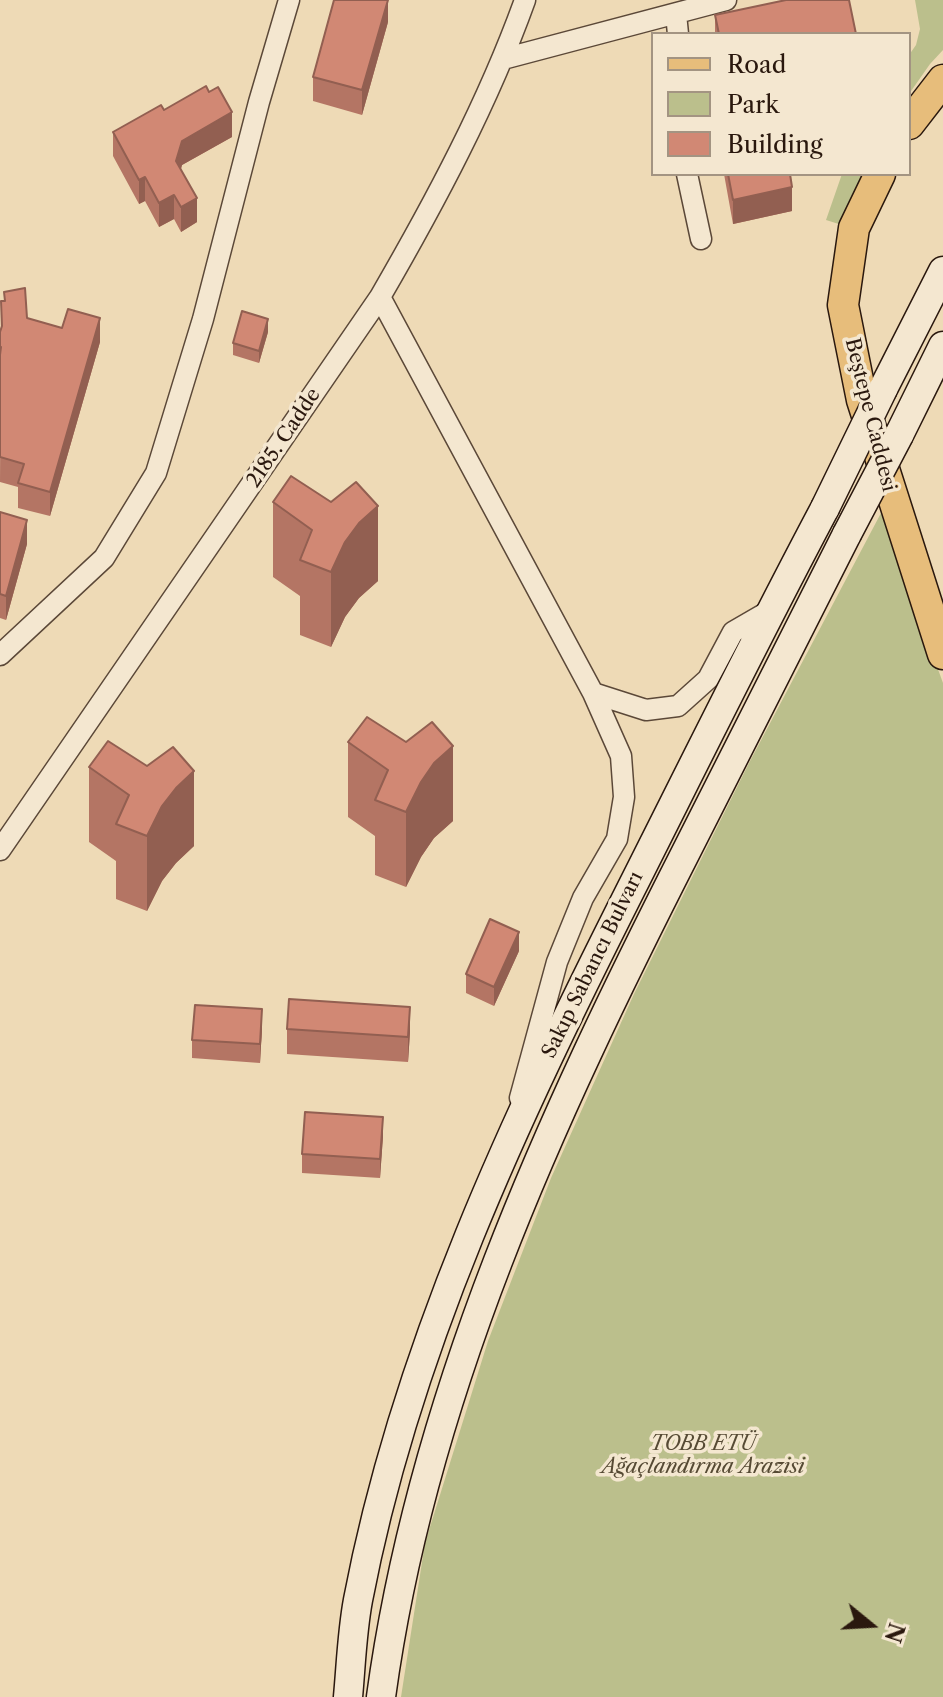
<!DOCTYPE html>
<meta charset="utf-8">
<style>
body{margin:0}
#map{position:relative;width:943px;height:1697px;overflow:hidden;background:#eedab6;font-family:"Libre Caslon Text",serif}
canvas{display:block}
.legend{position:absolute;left:651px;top:32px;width:260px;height:144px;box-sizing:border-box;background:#f4e7d0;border:2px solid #a39482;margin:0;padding:10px 14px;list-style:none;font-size:24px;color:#2a180e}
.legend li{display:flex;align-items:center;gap:16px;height:40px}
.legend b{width:40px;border:2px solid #a39482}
.north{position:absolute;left:831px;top:1585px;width:80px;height:80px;-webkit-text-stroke:6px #f4e7d0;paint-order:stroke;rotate:108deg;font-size:22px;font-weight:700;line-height:32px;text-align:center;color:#2a180e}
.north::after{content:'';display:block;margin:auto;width:28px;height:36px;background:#2a180e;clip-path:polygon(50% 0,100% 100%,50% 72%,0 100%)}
</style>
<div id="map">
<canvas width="943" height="1697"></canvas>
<ul class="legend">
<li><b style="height:10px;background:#e7bd7b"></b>Road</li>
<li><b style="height:22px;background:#bbbf8c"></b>Park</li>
<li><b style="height:22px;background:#d18874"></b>Building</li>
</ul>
<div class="north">N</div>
</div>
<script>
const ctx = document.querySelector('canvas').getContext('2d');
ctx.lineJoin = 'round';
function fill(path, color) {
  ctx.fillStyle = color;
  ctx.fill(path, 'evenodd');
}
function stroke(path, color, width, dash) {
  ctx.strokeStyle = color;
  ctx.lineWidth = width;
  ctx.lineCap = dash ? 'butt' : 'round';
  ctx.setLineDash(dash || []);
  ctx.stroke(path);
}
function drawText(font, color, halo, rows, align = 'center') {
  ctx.font = font + ' "Libre Caslon Text",serif';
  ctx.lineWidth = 7;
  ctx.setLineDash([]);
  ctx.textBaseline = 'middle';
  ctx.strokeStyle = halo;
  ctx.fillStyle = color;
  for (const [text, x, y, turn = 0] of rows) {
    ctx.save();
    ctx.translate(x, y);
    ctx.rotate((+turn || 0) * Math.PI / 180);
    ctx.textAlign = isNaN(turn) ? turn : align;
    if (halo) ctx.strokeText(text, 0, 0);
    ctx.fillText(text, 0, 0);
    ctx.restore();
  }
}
const green = new Path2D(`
 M915 0H943V50L930 64 909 94V55L916 45 920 29Z
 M842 174H866L842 225 826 220Z
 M881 513 943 683V1697H401L425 1543 488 1341 551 1178 634 994 749 763Z`);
const minor = new Path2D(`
 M676 14 678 34
 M503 59 726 0
 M687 174 701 239
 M380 297 593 693 621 756 624 797 617 839 583 898 557 962 520 1098
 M0 655 104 558 156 473 203 319 259 102 289 0
 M593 693 646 710 678 706 708 679 733 632 771 610
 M0 850 380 297C435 202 488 103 525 0`);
const secondary = new Path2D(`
 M883 389 943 271
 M899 435 943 346
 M348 1697C351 1665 352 1632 358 1600 406 1348 516 1117 631 889 695 762 758 634 825 508
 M381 1697C422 1395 550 1119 687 850 740 744 794 639 847 534`);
const primary = new Path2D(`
 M909 124 943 80
 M880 174 854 228 843 305 862 400 943 654`);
const secondaryBridge = new Path2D(`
 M825 508 883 389
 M847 534 899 435`);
const wall = new Path2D(`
 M715 15 856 34H715Z
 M388 22 362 115 313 101V77Z
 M113 132 232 137 182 165 181 169 197 222 181 232 174 219 159 227 145 201 139 204 113 156Z
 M724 174H790L792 211 733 224Z
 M4 292 27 318 100 342 50 516 18 508V487L0 482 1 301H4Z
 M268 332 259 363 233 355V343Z
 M273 502H331L378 581 359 598 345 617 331 647 300 635V596L273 577Z
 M0 512 27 544 6 620 0 618Z
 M367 717 453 821 434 838 421 857 406 887 375 875V836L348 817V742Z
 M108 741 194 846 176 863 162 881 147 911 116 899V861L89 842V767Z
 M519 951 494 1006 466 993V974Z
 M262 1028 260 1063 192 1058V1040Z
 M287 1029 410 1032 408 1062 287 1054Z
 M383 1136 380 1178 302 1173V1154Z`);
const shadedWall = new Path2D(`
 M388 0V22L362 115V90Z
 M232 112V137L182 165 176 185V161L182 141Z
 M145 177V201L139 204V180Z
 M792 187V211L733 224V200Z
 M174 195V219L159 227V203Z
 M197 198V222L181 232V207Z
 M100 318V342L50 516V492Z
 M268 319V332L259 363V351Z
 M378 506V581L359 598 345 617 331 647V572L345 542 359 523Z
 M27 520V544L6 620V596Z
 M453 746V821L434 838 421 857 406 887V812L421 782 434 763Z
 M194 771V846L176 863 162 881 147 911V836L162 806 176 788Z
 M519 932V951L494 1006V987Z
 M410 1007V1032L408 1062V1037Z
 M262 1009V1028L260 1063V1044Z
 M383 1117V1136L380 1178V1159Z`);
const building = new Path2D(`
 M334 0H388L362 90 313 77Z
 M786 0H849L856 34H719L715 15Z
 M206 86 209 92 218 87 232 112 182 141 176 161 197 198 181 207 174 195 159 203 145 177 139 180 113 132 161 105 164 110Z
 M728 174H790L792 187 733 200Z
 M25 288 27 318 62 328 68 309 100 318 50 492 18 483 24 464 0 457V355L1 347H0V332L2 326 1 301H5L4 292Z
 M242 311 268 319 259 351 233 343Z
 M291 476 331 502 356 482 378 506 359 523 345 542 331 572 300 560 312 530 273 502Z
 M0 512 27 520 6 596 0 594Z
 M367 717 406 742 432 722 453 746 434 763 421 782 406 812 375 800 388 770 348 742Z
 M108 741 147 766 173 747 194 771 176 788 162 806 147 836 116 824 129 795 89 767Z
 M490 919 519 932 494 987 466 974Z
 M289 999 410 1007 408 1037 287 1029Z
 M195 1005 262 1009 260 1044 192 1040Z
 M305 1112 383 1117 380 1159 302 1154Z`);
const streetNames = [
 ["Beştepe Caddesi",870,415,76],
 ["2185. Cadde",284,438,-56],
 ["Sakıp Sabancı Bulvarı",593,965,-64]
];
const parkNames = [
 ["TOBB ETÜ",703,1444],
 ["Ağaçlandırma Arazisi",703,1467]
];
fill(green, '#bbbf8c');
stroke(minor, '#5b4838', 23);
stroke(secondary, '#2a180e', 31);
stroke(primary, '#2a180e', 33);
stroke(minor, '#f4e7d0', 20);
stroke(secondary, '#f4e7d0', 28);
stroke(primary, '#e7bd7b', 30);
stroke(secondaryBridge, '#2a180e', 31, []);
stroke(secondaryBridge, '#f4e7d0', 28);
fill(wall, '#b47564');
fill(shadedWall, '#925f51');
fill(building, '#d18874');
stroke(building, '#925f51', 2);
drawText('20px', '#2a180e', '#f4e7d0', streetNames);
drawText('italic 20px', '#564a34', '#f4e7d0', parkNames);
</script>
